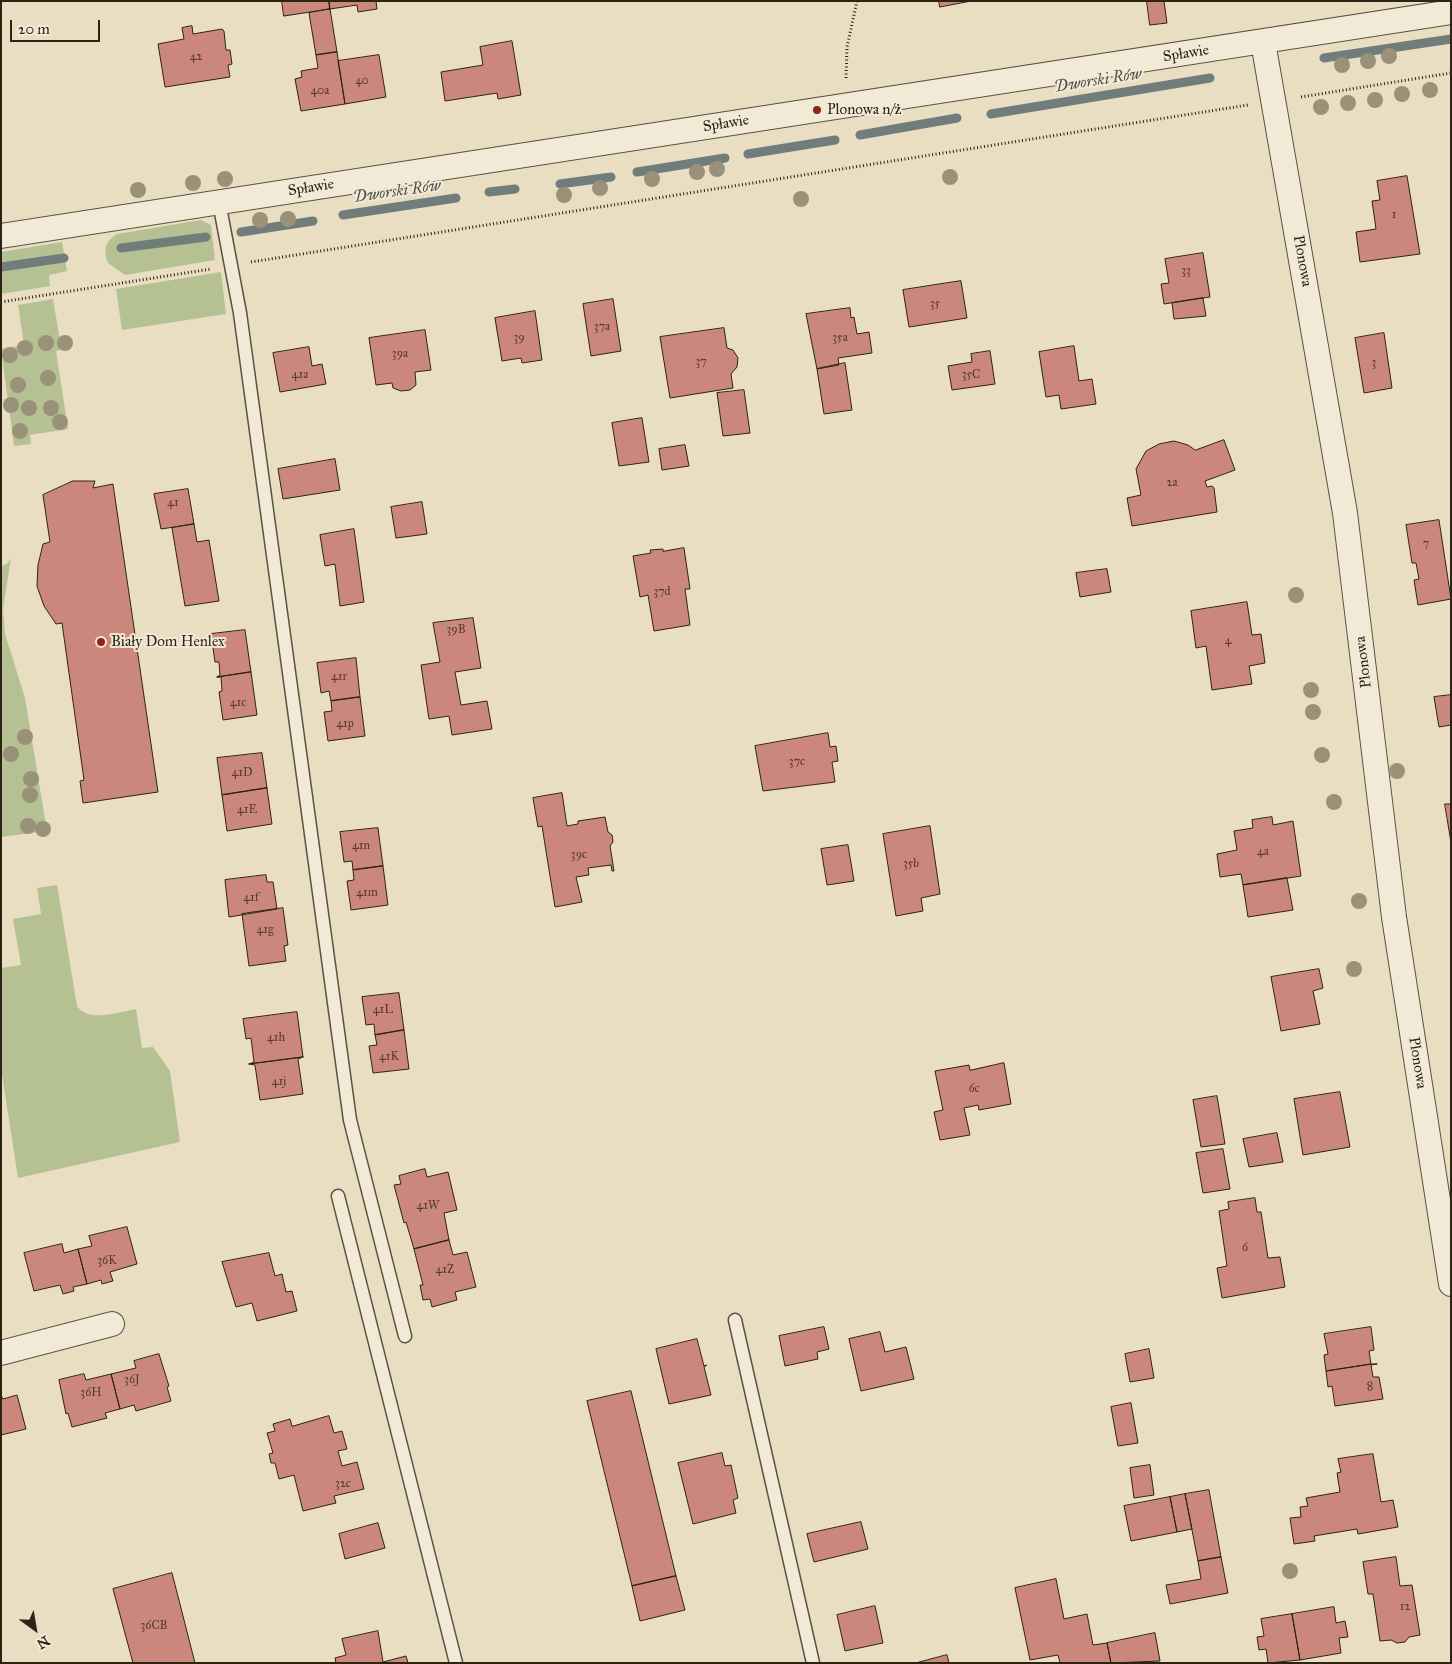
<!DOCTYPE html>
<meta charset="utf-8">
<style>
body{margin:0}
#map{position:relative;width:1452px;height:1664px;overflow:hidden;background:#e9dec2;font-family:"IM FELL Great Primer",serif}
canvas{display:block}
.frame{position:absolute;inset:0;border:2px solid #2e2215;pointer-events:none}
.north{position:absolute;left:10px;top:1604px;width:50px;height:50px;-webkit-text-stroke:4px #f1ead7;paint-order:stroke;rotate:148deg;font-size:14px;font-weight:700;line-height:20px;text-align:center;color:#2e2215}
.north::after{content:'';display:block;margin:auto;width:18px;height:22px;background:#2e2215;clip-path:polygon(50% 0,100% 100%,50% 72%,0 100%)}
.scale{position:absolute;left:10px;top:20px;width:90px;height:22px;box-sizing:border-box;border:2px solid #2e2215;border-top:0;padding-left:6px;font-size:15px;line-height:18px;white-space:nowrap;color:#2e2215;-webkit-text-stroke:4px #f1ead7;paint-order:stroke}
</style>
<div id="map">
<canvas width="1452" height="1664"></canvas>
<div class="frame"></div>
<div class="north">N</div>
<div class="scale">20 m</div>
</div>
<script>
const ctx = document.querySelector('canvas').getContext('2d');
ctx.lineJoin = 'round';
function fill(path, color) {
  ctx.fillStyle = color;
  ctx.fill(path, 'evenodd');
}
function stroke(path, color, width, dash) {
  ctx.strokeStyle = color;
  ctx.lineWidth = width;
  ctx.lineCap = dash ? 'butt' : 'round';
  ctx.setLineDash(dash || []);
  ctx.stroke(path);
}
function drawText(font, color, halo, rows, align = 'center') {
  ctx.font = font + ' "IM FELL Great Primer",serif';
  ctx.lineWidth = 4;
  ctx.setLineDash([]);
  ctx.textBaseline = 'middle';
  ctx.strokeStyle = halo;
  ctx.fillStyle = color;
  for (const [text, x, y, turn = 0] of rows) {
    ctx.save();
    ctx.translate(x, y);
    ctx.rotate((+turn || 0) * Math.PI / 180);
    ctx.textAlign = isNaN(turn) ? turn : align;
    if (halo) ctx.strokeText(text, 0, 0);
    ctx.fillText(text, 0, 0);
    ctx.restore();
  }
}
const green = new Path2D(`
 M201 220 211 225 215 260 125 275 108 263C103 251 105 241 117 234Z
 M62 242 67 271 49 275 50 286 1 294V252Z
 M221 272 226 314 122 330 116 289Z
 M53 299 60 340H62L65 349 56 351 68 429 30 435 31 444 14 446 1 349 24 345 18 305Z
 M11 558 3 609 5 634 25 698 47 831 1 837V566L7 564Z
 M57 885 77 1006C89 1023 118 1012 136 1009L142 1048 153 1047 170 1071 180 1142 18 1178 1 1068V968L21 965 13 919 41 914 37 888Z`);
const stream = new Path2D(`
 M1324 58 1451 39
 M991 114 1210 78
 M860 135 957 118
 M748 154 835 140
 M637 172 725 158
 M560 184 611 177
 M489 192 515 189
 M343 215 456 198
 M241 232 313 221
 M121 248 206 237
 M1 267 64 258`);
const building = new Path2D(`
 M282 1H329L330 9 284 16Z
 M329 1H376L377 9 358 12 357 5 330 9Z
 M939 1H971L940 7Z
 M1147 1H1164L1167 23 1150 25Z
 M330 9 337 52 316 55 309 13Z
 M192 26 193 34 222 29 224 31 226 50H230L232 64 228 65 230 77 165 87 158 44 184 39 182 28Z
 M512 41 521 95 498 99 497 93 445 101 441 72 483 65 480 47Z
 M337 52 345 104 301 111 295 79 302 77 301 71 318 68 316 55Z
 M379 55 386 97 345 104 338 61Z
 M1407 176 1420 254 1360 262 1356 232 1376 229 1372 201 1380 200 1377 181Z
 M1203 253 1210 297 1164 304 1161 284 1169 283 1165 259Z
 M961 281 967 318 909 327 903 290Z
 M1203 298 1206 316 1174 319 1172 303Z
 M613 299 621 351 591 356 583 304Z
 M850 308 851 318 854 317 857 334 869 332 872 353 838 358 839 365 817 369 806 314Z
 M535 311 542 360 522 363 521 358 502 361 495 318Z
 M724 328 727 348 733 350 738 358 737 367 731 374 733 388 670 398 660 337Z
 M425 330 431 370 415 372 416 385 410 390 401 391 393 388 392 383 376 385 369 338Z
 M1384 333 1392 388 1364 393 1355 338Z
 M1074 346 1079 381 1092 379 1096 404 1061 409 1059 395 1046 397 1039 352Z
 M309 347 312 366 322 364 326 384 280 392 273 353Z
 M990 351 995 384 952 390 948 366 972 362 971 354Z
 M845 363 852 410 824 414 817 369Z
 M744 390 750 433 723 436 717 393Z
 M642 418 649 462 619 466 612 423Z
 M1224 440 1235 470 1205 481 1207 487 1212 486 1214 488 1217 512 1132 526 1127 498 1141 495 1136 469 1146 451 1159 444 1174 441 1188 445 1195 450Z
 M685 445 689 466 662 470 659 449Z
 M335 459 340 490 283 499 278 469Z
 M73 481H95L93 488 113 484 158 792 83 803 80 781 84 780 62 623 56 624 44 606 37 586 38 565 43 544 50 542 43 495Z
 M188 489 194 524 161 529 154 494Z
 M422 502 427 534 396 538 391 507Z
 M1439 520 1451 599 1418 605 1414 580 1419 579 1416 563H1412L1406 525Z
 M194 524 197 542 209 540 219 601 185 606 172 528Z
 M354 529 364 602 340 606 335 564 325 566 320 535Z
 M684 548 690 589H685L690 625 654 631 648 595 640 597 633 556 651 553 650 550 663 549V551Z
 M1107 569 1111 592 1080 597 1076 573Z
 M1247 602 1252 635 1261 634 1265 663 1249 666 1252 684 1212 690 1206 646 1196 648 1191 611Z
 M473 618 481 668 455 672 461 705 487 701 492 729 452 735 449 716 429 719 421 665 440 662 433 623Z
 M245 630 251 672 217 677 220 675 219 662H215L211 634Z
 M356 658 360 697 331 701 329 691 321 693 317 663Z
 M251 672 257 715 223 720 219 692 222 691 221 677H217Z
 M1451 695V725L1439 727 1434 697Z
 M360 697 365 736 328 741 324 712 332 711 331 701Z
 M828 733 830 747 836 746 838 761 832 762 835 782 763 791 755 746Z
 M262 753 267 788 222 795 217 758Z
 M267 788 272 824 227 831 222 795Z
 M562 793 567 826 578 824V821L605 817 608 832 612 835 613 842 610 846 614 871H612L611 865 588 868 589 875 576 877 582 902 555 907 542 826 538 827 533 798Z
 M1445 804H1451V842Z
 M1272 817 1273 825 1293 821 1301 876 1243 885 1241 874 1220 877 1217 854 1237 850 1234 831 1253 828 1252 820Z
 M930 826 940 894 921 898 923 911 896 916 883 834Z
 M378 828 383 866 353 870 352 861 344 862 340 832Z
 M848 845 854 881 827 885 821 849Z
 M383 866 388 905 351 910 347 881 354 880 353 870Z
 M266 875 267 882H273L277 909 229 917 225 880Z
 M1287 878 1293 910 1248 917 1243 885Z
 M283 908 288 945 284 946 286 961 249 966 242 914Z
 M1319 969 1323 988 1313 991 1320 1024 1281 1031 1271 977Z
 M399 993 404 1030 375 1035 374 1024 366 1025 362 997Z
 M297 1012 303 1057 249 1064 254 1062 251 1038 246 1039 243 1019Z
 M404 1030 409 1069 373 1073 369 1046 377 1045 375 1035Z
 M303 1057 298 1059 303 1094 260 1100 255 1065 249 1064Z
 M1004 1063 1011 1104 979 1110 978 1105 964 1108 970 1135 940 1140 934 1112 943 1110 935 1071 969 1065 970 1070Z
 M1340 1092 1350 1147 1303 1155 1294 1099Z
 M1217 1096 1225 1144 1201 1147 1193 1100Z
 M1277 1133 1283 1162 1249 1167 1243 1139Z
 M1223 1149 1230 1189 1203 1193 1196 1153Z
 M425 1169 427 1177 448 1172 457 1210 444 1213 449 1240 414 1249 406 1222 404 1223 394 1185 401 1184 399 1176Z
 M1255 1198 1257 1212H1261L1268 1258 1280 1257 1285 1287 1222 1298 1217 1268 1227 1266 1219 1211 1229 1209 1228 1202Z
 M127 1227 137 1264 110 1272 113 1281 102 1284 101 1280 87 1284 78 1249 92 1246 89 1236Z
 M449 1240 453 1255 467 1252 476 1287 455 1292 457 1300 432 1307 430 1299 423 1300 420 1285H423L414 1249Z
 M62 1244 64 1253 78 1249 87 1284 73 1287 74 1291 63 1294 60 1285 34 1291 24 1253Z
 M269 1253 275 1276 282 1274 286 1292 292 1291 297 1311 257 1321 252 1303 236 1307 222 1262Z
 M824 1327 829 1349 817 1352 818 1359 785 1366 779 1336Z
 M1371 1327 1374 1350 1369 1351 1371 1364 1326 1371 1324 1355 1328 1354 1324 1334Z
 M880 1332 885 1352 906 1347 914 1379 861 1391 849 1339Z
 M697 1339 704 1366 707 1365 704 1367 711 1395 669 1404 656 1349Z
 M1149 1349 1154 1378 1130 1382 1125 1354Z
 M159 1354 169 1386 167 1387 171 1401 136 1411 134 1405 120 1409 111 1374 136 1368 134 1361Z
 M1377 1364 1371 1365 1373 1377H1379L1383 1399 1335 1406 1332 1386 1328 1387 1326 1371 1371 1364Z
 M84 1374 86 1380 111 1374 120 1409 105 1413 107 1418 72 1427 68 1413 66 1414 59 1380Z
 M631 1391 676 1576 632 1586 587 1401Z
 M1 1395 3 1399 17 1395 26 1429 1 1435Z
 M1131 1403 1138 1443 1118 1446 1111 1407Z
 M329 1416 334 1433 342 1431 347 1449 338 1451 342 1466 357 1462 364 1489 334 1496 336 1503 303 1511 294 1475 279 1479 275 1463H271L269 1454 273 1453 267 1433 275 1431 273 1424 290 1419 292 1426Z
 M722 1453 725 1466 731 1465 738 1498 733 1500 736 1513 693 1524 678 1463Z
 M1373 1454 1381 1502 1393 1500 1398 1527 1358 1534 1357 1529 1314 1536 1315 1541 1294 1544 1290 1518 1301 1517 1300 1507 1308 1506 1306 1498 1340 1492 1337 1473 1341 1472 1338 1459Z
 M1150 1465 1154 1495 1134 1498 1130 1468Z
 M1209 1490 1221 1557 1198 1561 1185 1494Z
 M1185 1494 1192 1529 1177 1532 1170 1497Z
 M1170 1497 1177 1532 1131 1541 1124 1506Z
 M861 1522 868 1549 814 1562 807 1534Z
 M378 1523 385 1548 345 1559 339 1534Z
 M1221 1557 1228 1593 1170 1604 1166 1585 1201 1579 1198 1561Z
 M1396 1557 1400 1586 1412 1585 1420 1635 1409 1637 1405 1642 1397 1643 1391 1640 1380 1641 1373 1594H1368L1363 1562Z
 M172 1573 195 1663H133L113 1589Z
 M676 1576 685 1610 640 1621 632 1586Z
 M1056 1579 1064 1619 1087 1614 1093 1645 1107 1643 1111 1663H1060L1058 1655 1030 1660 1015 1588Z
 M875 1606 883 1643 845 1651 837 1615Z
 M1334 1607 1336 1623 1345 1621 1348 1637 1339 1638 1341 1653 1300 1660 1292 1614Z
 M1292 1614 1300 1660 1268 1663 1266 1649 1259 1650 1257 1637 1264 1636 1261 1619Z
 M378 1631 383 1662 406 1656 408 1663H336L335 1658 346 1655 342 1639Z
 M1155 1633 1160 1661 1111 1663 1107 1643Z
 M947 1655 949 1663H916Z`);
const path = new Path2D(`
 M846 78 847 47 857 1
 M1301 97 1451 73
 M251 262 1248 105
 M1 302 211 269`);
const lane = new Path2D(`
 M219 202 240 313 350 1120 405 1336
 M338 1196 456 1663
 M735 1320 813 1663`);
const street = new Path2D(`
 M1263 42 1345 513 1394 917 1451 1284
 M1 236 1451 12
 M1 1353 112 1324`);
const trees = [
 [1389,56],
 [1368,61],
 [1342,65],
 [1430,90],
 [1402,94],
 [1375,100],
 [1348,103],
 [1321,107],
 [717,169],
 [697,172],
 [950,177],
 [225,179],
 [652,179],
 [193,183],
 [600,188],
 [138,190],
 [564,195],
 [801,199],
 [288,219],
 [260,220],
 [46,343],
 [65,343],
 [25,348],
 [10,355],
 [48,378],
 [18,385],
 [11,405],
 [29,408],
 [51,408],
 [60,422],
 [20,431],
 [1296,595],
 [1311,690],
 [1313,712],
 [25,737],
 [11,754],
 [1322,755],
 [1397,771],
 [31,779],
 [30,795],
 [1334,802],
 [28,826],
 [43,829],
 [1359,901],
 [1354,969],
 [1290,1571]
];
const markers = [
 [817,110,5,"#8f2418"],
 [101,642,5,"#8f2418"]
];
const numberNames = [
 ["42",196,57],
 ["40",362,81],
 ["40a",320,91],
 ["1",1394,215],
 ["33",1186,271],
 ["35",935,304],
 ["37a",602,327],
 ["39",519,338],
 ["35a",840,338],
 ["39a",400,354],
 ["37",701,362],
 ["3",1374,363],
 ["41a",300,375],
 ["35C",971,375],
 ["2a",1172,483],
 ["41",173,503],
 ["7",1426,544],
 ["37d",662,592],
 ["39B",456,630],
 ["4",1228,641],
 ["41r",339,677],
 ["41c",238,703],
 ["41p",345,724],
 ["37c",797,762],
 ["41D",242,773],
 ["41E",247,810],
 ["41n",361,846],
 ["4a",1263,852],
 ["39c",579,855],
 ["35b",911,864],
 ["41m",367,893],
 ["41f",251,898],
 ["41g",265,930],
 ["41L",383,1010],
 ["41h",276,1038],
 ["41K",389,1057],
 ["41j",279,1082],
 ["6c",974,1089],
 ["41W",428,1206],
 ["6",1245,1248],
 ["36K",107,1261],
 ["41Z",445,1270],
 ["36J",132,1380],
 ["8",1370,1387],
 ["36H",91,1393],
 ["32c",343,1484],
 ["12",1405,1607],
 ["36CB",154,1626]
];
const streetNames = [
 ["Spławie",1186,54,-9],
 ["Spławie",726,124,-9],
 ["Spławie",311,188,-9],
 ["Plonowa",1302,261,80],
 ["Plonowa",1364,662,-97],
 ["Plonowa",1417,1063,81]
];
const poiNames = [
 ["Plonowa n/ż",827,110],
 ["Biały Dom Henlex",111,642]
];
const waterNames = [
 ["Dworski Rów",1098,81,-9],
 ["Dworski Rów",397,192,-8]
];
fill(green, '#b6c193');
stroke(stream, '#717d7b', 9);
fill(building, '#cb877b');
stroke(building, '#2e2215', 1);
stroke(lane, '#5d5140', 15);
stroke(street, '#5d5140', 26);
stroke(path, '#2e2215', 3, [1, 2.5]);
stroke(lane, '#f1ead7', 12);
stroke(street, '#f1ead7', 24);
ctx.fillStyle = '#999178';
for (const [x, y] of trees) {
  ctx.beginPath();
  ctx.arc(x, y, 8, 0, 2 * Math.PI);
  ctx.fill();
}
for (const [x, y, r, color] of markers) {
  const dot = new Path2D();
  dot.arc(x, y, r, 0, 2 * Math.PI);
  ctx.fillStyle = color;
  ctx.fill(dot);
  stroke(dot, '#f1ead7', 2);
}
drawText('12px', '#553b2e', null, numberNames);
drawText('15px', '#2e2215', '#f1ead7', streetNames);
drawText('15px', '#2e2215', '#f1ead7', poiNames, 'left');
drawText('italic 16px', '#504f48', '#f1ead7', waterNames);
</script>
